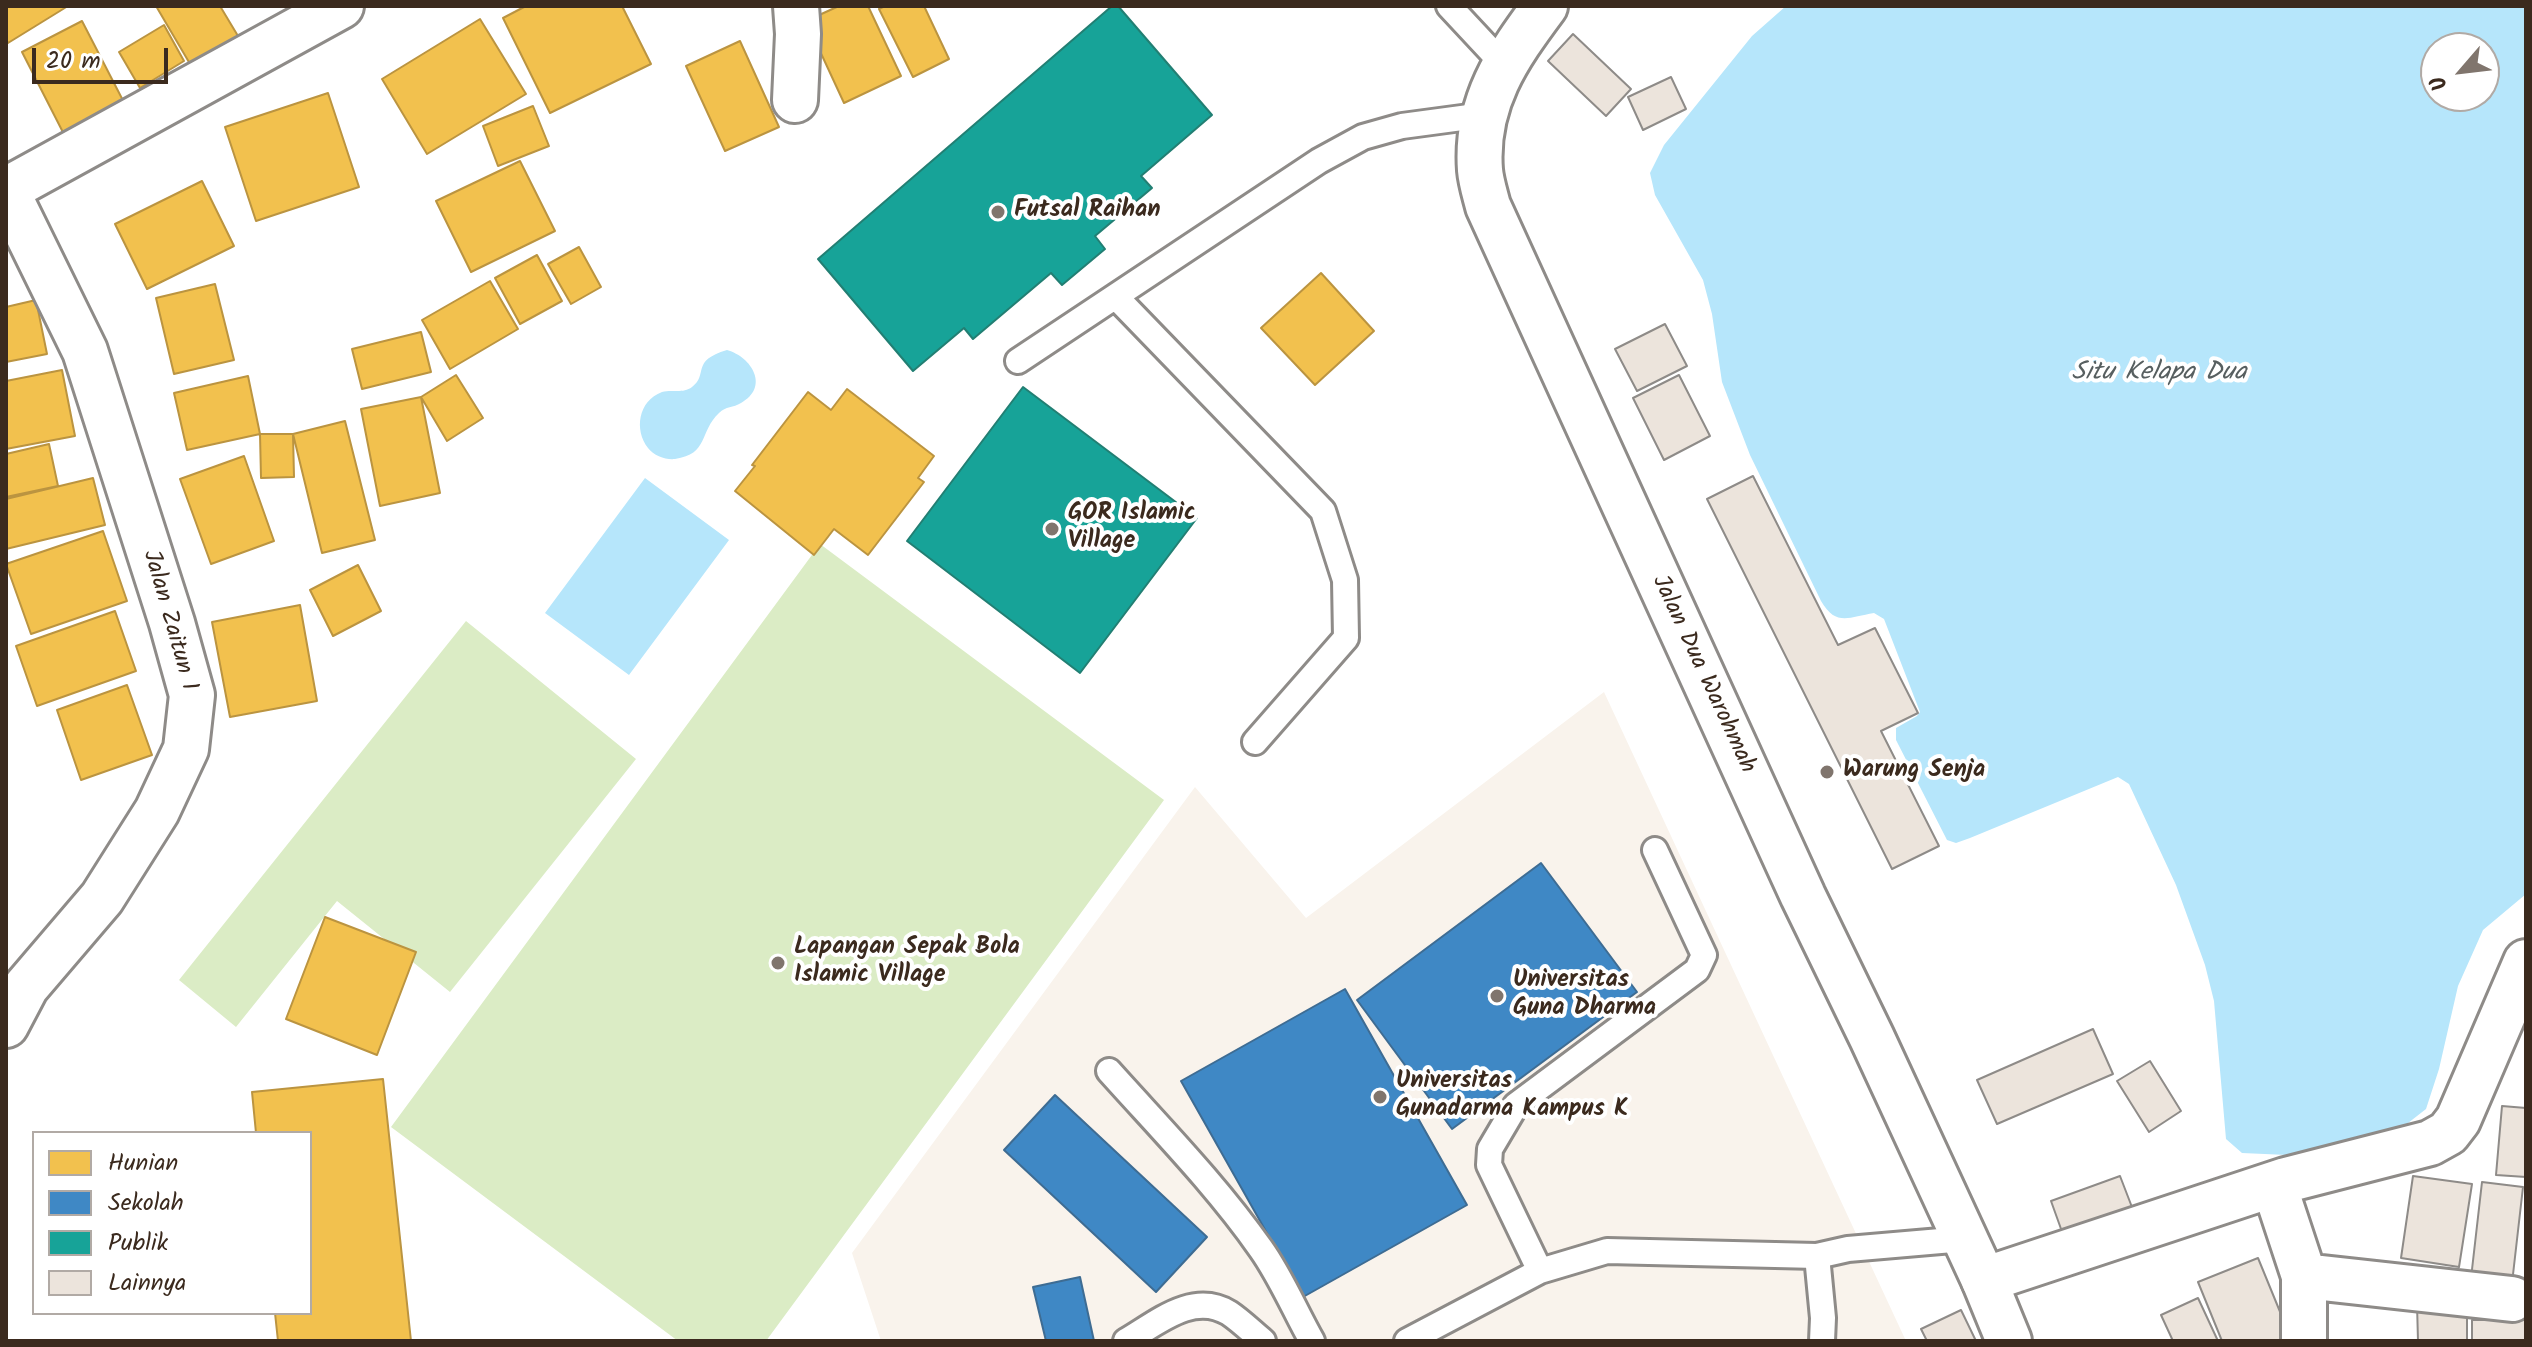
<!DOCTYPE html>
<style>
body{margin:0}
#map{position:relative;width:2532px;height:1347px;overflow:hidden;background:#fff;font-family:Kalam,sans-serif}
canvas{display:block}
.frame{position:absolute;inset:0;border:8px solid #3b2a1e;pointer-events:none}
.legend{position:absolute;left:32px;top:1131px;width:280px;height:184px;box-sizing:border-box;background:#fff;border:2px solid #b1aaa5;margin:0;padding:10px 14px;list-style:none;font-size:24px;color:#3b2a1e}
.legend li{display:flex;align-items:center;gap:16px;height:40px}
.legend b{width:40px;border:2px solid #b1aaa5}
.north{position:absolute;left:2420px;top:32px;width:80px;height:80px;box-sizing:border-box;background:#fff;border:2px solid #b1aaa5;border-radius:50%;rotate:242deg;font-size:22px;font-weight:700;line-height:32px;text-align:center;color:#3b2a1e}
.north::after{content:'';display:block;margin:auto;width:28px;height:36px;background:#80756d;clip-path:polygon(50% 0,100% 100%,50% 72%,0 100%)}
.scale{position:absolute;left:32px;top:48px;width:136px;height:36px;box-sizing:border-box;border:4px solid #3b2a1e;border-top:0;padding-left:10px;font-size:24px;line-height:28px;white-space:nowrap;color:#3b2a1e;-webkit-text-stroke:6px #fff;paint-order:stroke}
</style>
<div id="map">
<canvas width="2532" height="1347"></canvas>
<div class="frame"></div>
<ul class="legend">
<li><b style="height:22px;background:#f2c14e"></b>Hunian</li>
<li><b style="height:22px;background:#3f88c5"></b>Sekolah</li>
<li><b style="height:22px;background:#17a398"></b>Publik</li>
<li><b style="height:22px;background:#ece4dc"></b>Lainnya</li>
</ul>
<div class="north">U</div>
<div class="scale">20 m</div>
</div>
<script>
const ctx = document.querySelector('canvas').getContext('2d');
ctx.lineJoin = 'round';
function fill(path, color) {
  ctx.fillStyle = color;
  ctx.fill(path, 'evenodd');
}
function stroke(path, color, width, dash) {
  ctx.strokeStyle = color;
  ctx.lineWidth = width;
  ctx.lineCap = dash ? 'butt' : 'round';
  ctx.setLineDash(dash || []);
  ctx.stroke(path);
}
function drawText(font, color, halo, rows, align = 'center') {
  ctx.font = font + ' Kalam,sans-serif';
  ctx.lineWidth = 8;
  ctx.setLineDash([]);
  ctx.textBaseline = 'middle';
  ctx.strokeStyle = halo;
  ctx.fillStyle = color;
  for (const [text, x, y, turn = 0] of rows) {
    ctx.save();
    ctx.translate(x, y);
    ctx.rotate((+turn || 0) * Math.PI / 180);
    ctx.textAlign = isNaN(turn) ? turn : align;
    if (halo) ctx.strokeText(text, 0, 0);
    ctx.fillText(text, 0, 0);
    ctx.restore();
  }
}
const built = new Path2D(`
 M1604 692 1906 1341H881L852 1253 1195 787 1306 918Z`);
const green = new Path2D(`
 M820 544 1164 800 766 1341H678L391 1127Z
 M466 621 636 759 450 992 337 901 236 1027 179 980Z`);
const water = new Path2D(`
 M1786 6H2526V894L2483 930 2458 986 2439 1069 2426 1109 2394 1134 2287 1155 2242 1153 2226 1139 2214 1001 2205 965 2176 885 2129 784 2118 777 1970 838 1956 843 1947 840 1896 740V728L1917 716 1920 712 1884 619 1874 613C1849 617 1836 627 1821 601L1750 455 1722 382 1712 314 1703 280 1655 195 1650 173 1664 145 1752 36ZM2436 48H2484V96H2436Z
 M727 350C752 357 770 387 741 403 733 408 726 406 719 413 699 432 709 454 675 459 666 460 654 456 648 448 634 430 638 401 662 392 672 389 683 394 692 387 709 374 690 361 727 350Z
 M645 478 729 540 629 675 545 613Z`);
const homes = new Path2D(`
 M6 6H68L8 43 6 39Z
 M156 6H220L241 41 193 69Z
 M526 6H622L651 64 550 113 503 18Z
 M839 6H868L901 76 844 103 806 21Z
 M885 6H924L949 59 913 77 879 9Z
 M480 19 526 94 427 154 382 79Z
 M82 21 131 116 71 148 22 52Z
 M164 25 184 61 140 88 119 52Z
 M740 41 779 127 725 151 686 66Z
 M328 93 359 187 256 221 225 127Z
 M533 106 549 146 498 166 483 126Z
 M520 161 555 231 471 272 436 201Z
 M202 181 234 246 147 289 115 224Z
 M579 247 601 287 571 304 548 264Z
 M537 255 562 301 520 324 495 278Z
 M1321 273 1374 331 1315 385 1261 328Z
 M490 281 518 329 450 369 422 320Z
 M215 284 234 360 174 374 156 298Z
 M36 300 47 354 6 362V307Z
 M421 332 431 372 362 389 352 349Z
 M62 370 75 436 6 449V381Z
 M456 375 483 418 447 441 421 397Z
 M248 376 260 434 187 450 174 393Z
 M847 389 934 456 918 478 924 482 868 555 834 529 814 555 735 491 755 466 752 465 808 392 831 410Z
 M421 397 440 493 380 506 361 409Z
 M345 421 375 540 322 553 293 434Z
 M260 434H293L294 477 261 478Z
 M49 444 58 486 6 497V454Z
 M244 456 274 541 211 564 180 479Z
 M93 478 105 525 6 549V499Z
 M103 531 127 601 31 634 6 564Z
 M358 565 381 611 333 636 310 590Z
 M300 605 317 701 230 717 212 622Z
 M115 611 136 671 37 706 16 646Z
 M127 685 152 755 81 780 57 710Z
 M325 917 416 952 377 1055 286 1019Z
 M383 1079 411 1341H278L275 1313H310V1133H256L252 1092Z`);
const schools = new Path2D(`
 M1541 863 1637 992 1452 1129 1357 1000Z
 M1345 989 1467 1205 1303 1297 1181 1081Z
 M1055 1095 1207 1237 1156 1292 1004 1150Z
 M1080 1277 1094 1341H1046L1033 1287Z`);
const public = new Path2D(`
 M1112 6H1118L1212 115 1141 176 1152 188 1095 236 1105 249 1062 285 1051 273 973 339 964 328 913 371 818 259Z
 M1023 387 1197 518 1080 673 907 541Z`);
const building = new Path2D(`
 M1573 34 1631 89 1606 116 1548 61Z
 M1671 77 1686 109 1643 130 1628 97Z
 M1665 324 1687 366 1637 391 1615 349Z
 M1679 375 1710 436 1664 460 1633 398Z
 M1753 476 1838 645 1875 628 1918 713 1881 731 1939 846 1892 869 1707 499Z
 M2093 1029 2113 1074 1997 1124 1977 1080Z
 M2150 1061 2181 1111 2149 1132 2117 1081Z
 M2502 1106 2526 1108V1177L2496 1175Z
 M2120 1176 2135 1215 2065 1240 2051 1201Z
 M2413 1176 2472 1184 2459 1267 2401 1258Z
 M2482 1182 2523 1187 2511 1292 2470 1287Z
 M2258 1258 2292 1341H2222L2198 1282Z
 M2198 1298 2218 1341H2173L2161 1315Z
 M2417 1304H2467V1341H2418Z
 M1961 1310 1976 1341H1927L1921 1329Z
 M2472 1320H2526V1341H2472Z`);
const lane = new Path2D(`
 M1449 6 1504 65
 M1116 297 1323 511 1345 580 1346 638 1255 742
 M1018 361 1319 161 1363 137 1402 126 1484 115
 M1109 1071C1161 1129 1216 1185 1261 1249 1281 1277 1295 1311 1312 1341
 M1817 1256 1823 1318 1822 1341
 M1540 1271 1489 1165 1490 1149 1516 1105 1697 970 1704 955 1655 850
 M1126 1341C1157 1323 1193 1291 1229 1313 1241 1321 1252 1332 1263 1341
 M1407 1341 1540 1271 1607 1251 1817 1256 1848 1249 1964 1239`);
const street = new Path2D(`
 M795 100 798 34 796 6
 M6 190 85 351 172 623 192 695 186 749 157 811 102 898 26 987 6 1025
 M6 190 341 6
 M2274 1185 2304 1276V1341
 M2304 1276 2512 1299
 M1984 1280 2286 1180 2430 1143 2448 1133 2458 1120 2526 962`);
const secondary = new Path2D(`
 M1545 6C1507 57 1475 103 1480 170 1481 182 1485 194 1488 206L1803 896 1872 1038 1984 1280 2009 1341`);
const markers = [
 [998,212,8,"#80756d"],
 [1052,529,8,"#80756d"],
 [1827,772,8,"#80756d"],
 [778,963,8,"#80756d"],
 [1497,996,8,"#80756d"],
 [1380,1097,8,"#80756d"]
];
const poiNames = [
 ["Futsal Raihan",1014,212],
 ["GOR Islamic",1068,515],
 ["Village",1068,543],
 ["Warung Senja",1843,772],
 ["Lapangan Sepak Bola",794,949],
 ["Islamic Village",794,977],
 ["Universitas",1513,982],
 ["Guna Dharma",1513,1010],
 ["Universitas",1396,1083],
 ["Gunadarma Kampus K",1396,1111]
];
const streetNames = [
 ["Jalan Zaitun 1",168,621,74],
 ["Jalan Dua Warohmah",1702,675,65]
];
const waterNames = [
 ["Situ Kelapa Dua",2159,375]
];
fill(built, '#f9f3ec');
fill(green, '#dbecc5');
fill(water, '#b6e6fb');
fill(homes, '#f2c14e');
stroke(homes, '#bb9440', 2);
fill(schools, '#3f88c5');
stroke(schools, '#3e6c93', 2);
fill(public, '#17a398');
stroke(public, '#227f73', 2);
fill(building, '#ece4dc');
stroke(building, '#8e8b88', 2);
stroke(lane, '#8e8b88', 30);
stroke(street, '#8e8b88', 50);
stroke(secondary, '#8e8b88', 50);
stroke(lane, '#fff', 24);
stroke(street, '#fff', 44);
stroke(secondary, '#fff', 44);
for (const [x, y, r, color] of markers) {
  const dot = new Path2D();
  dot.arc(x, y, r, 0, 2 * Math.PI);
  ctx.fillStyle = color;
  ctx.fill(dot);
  stroke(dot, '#fff', 3);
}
drawText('bold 24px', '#3b2a1e', '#fff', poiNames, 'left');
drawText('24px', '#3b2a1e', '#fff', streetNames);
drawText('italic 26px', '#575f60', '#fff', waterNames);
</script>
